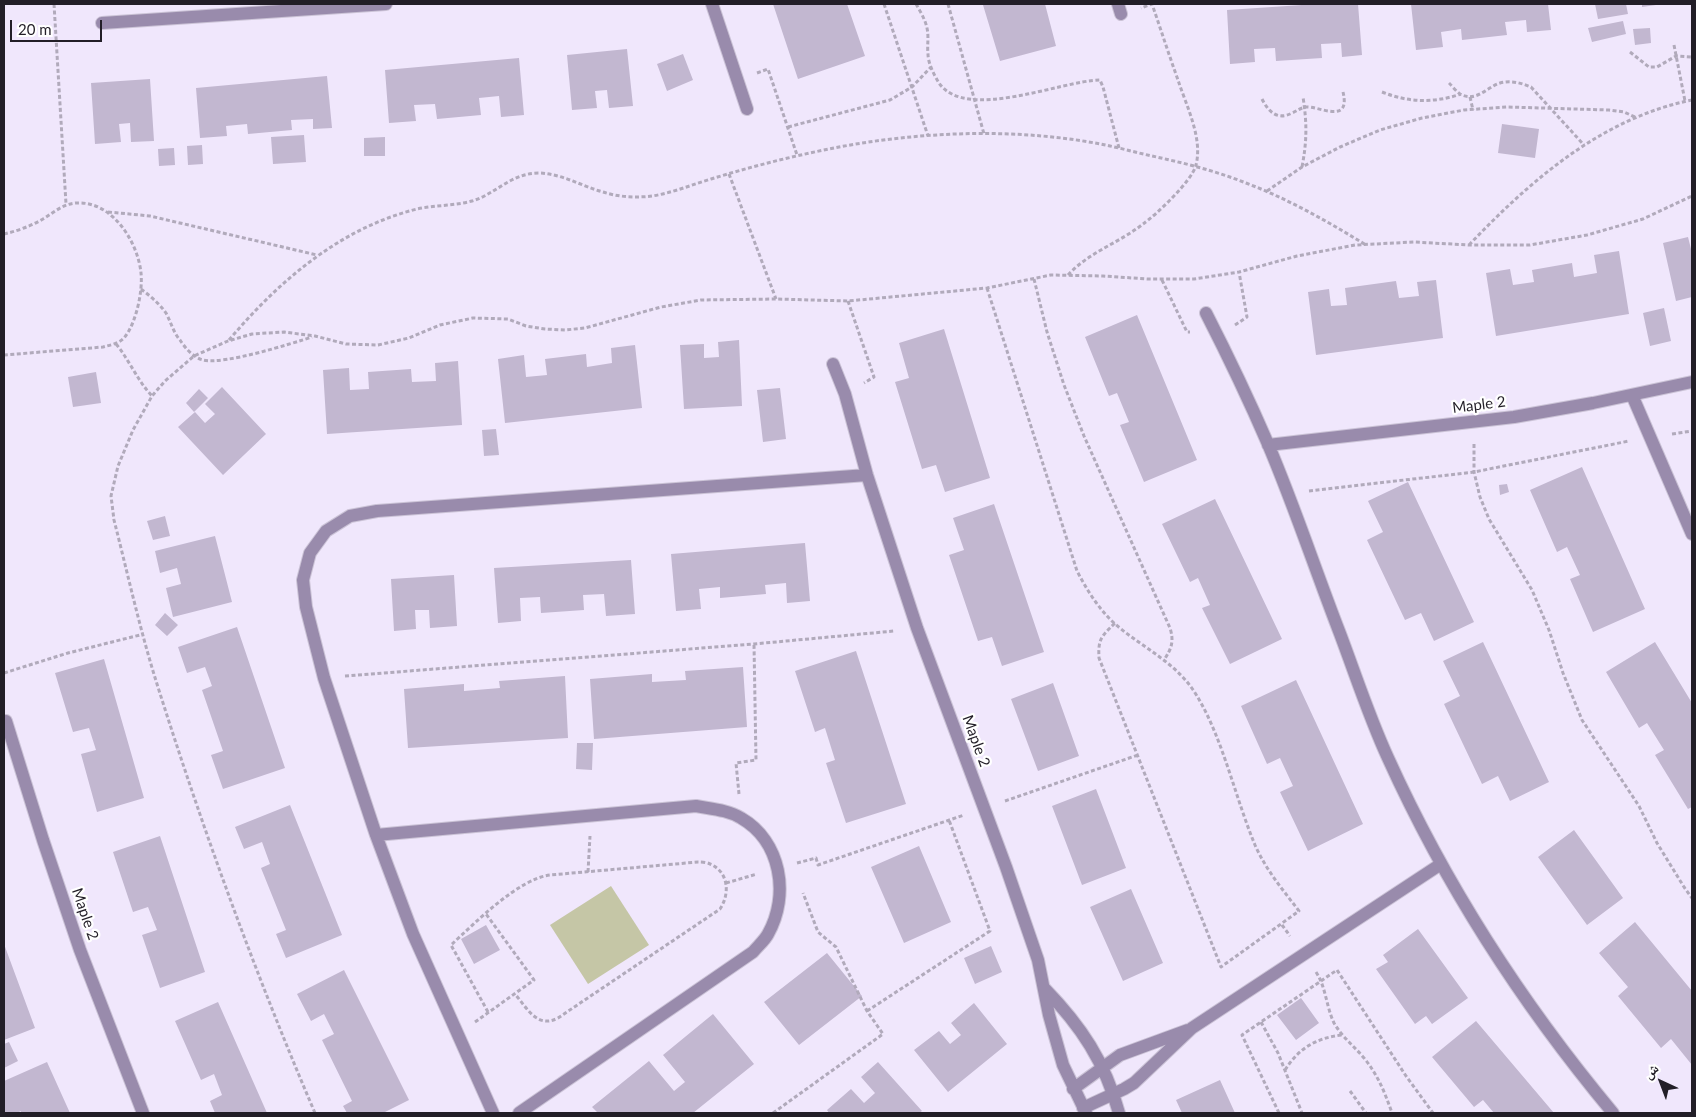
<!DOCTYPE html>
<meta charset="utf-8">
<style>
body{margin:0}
#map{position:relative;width:1696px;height:1117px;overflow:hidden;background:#f0e7fc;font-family:Lato,"Noto Naskh Arabic",sans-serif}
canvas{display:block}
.frame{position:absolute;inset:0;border:5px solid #221e27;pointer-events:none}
.north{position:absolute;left:1636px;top:1057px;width:50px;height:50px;-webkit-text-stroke:4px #fff;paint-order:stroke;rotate:317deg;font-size:14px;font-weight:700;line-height:20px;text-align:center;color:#221e27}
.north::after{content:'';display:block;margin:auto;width:18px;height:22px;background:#221e27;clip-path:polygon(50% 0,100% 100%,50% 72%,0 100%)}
.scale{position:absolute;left:10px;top:20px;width:92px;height:22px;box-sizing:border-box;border:2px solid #221e27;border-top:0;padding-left:6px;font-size:15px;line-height:18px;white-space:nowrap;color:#221e27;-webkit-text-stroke:4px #fff;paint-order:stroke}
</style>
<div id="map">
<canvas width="1696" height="1117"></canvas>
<div class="frame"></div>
<div class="north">ش</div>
<div class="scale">20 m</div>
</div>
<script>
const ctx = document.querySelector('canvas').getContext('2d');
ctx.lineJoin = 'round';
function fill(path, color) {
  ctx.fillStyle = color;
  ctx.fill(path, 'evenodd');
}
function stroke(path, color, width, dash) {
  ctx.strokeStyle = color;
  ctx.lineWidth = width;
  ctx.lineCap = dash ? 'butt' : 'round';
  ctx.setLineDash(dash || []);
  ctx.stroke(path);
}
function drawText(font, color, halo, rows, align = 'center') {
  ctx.font = font + ' Lato,sans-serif';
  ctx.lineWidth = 4.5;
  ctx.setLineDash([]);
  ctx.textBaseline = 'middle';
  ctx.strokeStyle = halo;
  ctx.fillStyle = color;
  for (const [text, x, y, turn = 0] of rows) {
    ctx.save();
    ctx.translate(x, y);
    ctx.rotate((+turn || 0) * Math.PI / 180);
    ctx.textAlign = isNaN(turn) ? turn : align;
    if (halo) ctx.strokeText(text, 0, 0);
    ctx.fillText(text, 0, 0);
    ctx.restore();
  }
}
const green = new Path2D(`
 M611 886 649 945 588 984 550 925Z`);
const building = new Path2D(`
 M773 4H847L865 56 798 79Z
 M987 4H1045L1056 46 1000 61 983 5Z
 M1317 4H1358L1362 55 1342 57 1341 43 1321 44 1322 58 1276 61 1275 48 1254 49 1255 62 1230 64 1227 10Z
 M1411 4H1548L1551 30 1527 32 1526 20 1505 22 1507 35 1462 40 1461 29 1441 32 1443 47 1416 50Z
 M1595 4H1626L1628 14 1598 19Z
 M1642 4H1656V5L1642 7Z
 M1623 21 1626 34 1592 42 1588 28Z
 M1650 28 1651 43 1635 45 1633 29Z
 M627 49 633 106 609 108 607 90 595 91 597 108 572 110 567 55Z
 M683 54 693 80 667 91 657 64Z
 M519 58 524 115 501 117 499 96 479 98 481 115 437 119 435 104 414 105 416 121 389 123 385 70Z
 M327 76 332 128 313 129V119L291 120 292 130 248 134 247 124 226 126 227 136 200 138 196 88Z
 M150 79 154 141 131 142 130 123 119 124 121 142 95 144 91 83Z
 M1502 124 1539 129 1535 158 1498 153Z
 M304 135 306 162 273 164 271 137Z
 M385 137V156H364V138Z
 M202 145 203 164 188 165 187 146Z
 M174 148 175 165 159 166 158 149Z
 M1688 237 1692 253V297L1676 301 1663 243Z
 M1619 251 1629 314 1496 336 1486 273 1510 269 1513 285 1534 282 1532 270 1572 263 1574 277 1597 273 1594 255Z
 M1436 280 1443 338 1316 355 1308 292 1329 289 1331 306 1347 305 1345 288 1396 281 1399 298 1419 296 1417 282Z
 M1664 308 1671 341 1650 346 1643 313Z
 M1137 315 1197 460 1144 482 1120 425 1129 422 1117 393 1109 396 1085 337Z
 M944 329 990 478 945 492 936 465 922 469 895 382 909 378 899 343Z
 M739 340 742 406 684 409 680 345 704 344V358L719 357 718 342Z
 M635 345 642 408 505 423 498 359 524 355 526 377 547 375 545 359 586 354 587 367 612 363 611 348Z
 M458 361 462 425 327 434 323 370 349 368 350 390 369 389 368 372 411 369 412 382 436 381 435 363Z
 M96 372 101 403 73 407 68 377Z
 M222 387 266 434 223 475 178 427 195 412 205 423 215 414 205 404Z
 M780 388 786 439 763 442 757 390Z
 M199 389 208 398 194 412 186 403Z
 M496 429 499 455 484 456 482 430Z
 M1582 467 1645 609 1593 632 1570 579 1580 575 1567 547 1557 552 1530 490Z
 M1408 482 1474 622 1434 641 1421 613 1405 620 1367 540 1383 532 1368 501Z
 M1507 484 1509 492 1500 495 1499 485Z
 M1215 499 1282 639 1230 664 1202 608 1210 605 1198 578 1190 582 1162 524Z
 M994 504 1044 652 1002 666 992 637 978 641 949 555 964 550 953 518Z
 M165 516 170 536 153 540 147 521Z
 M215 536 232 602 173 617 166 588 181 584 177 568 160 573 155 551Z
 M805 543 810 601 787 603 786 583 765 585 766 594 720 598V587L699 589 701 609 676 611 671 554Z
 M631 560 635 614 606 616 604 594 583 595 584 610 541 613 540 597 520 598 521 621 498 623 494 568Z
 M454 575 457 626 430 628 429 610H415L416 629 394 631 391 579Z
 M165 613 178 625 167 636 155 625Z
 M237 627 285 768 223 789 211 755 223 751 202 690 212 686 205 667 187 673 178 647Z
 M1483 642 1549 782 1510 801 1498 776 1482 784 1444 704 1460 696 1443 661Z
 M1655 642 1692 703V807L1688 809 1655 755 1664 750 1647 723 1639 728 1606 672Z
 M856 651 906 804 846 823 826 763 835 760 825 728 815 732 795 671Z
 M104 659 144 798 97 812 81 754 96 750 89 728 73 732 55 673Z
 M743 667 747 727 594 739 590 679 652 674V682L686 680 685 671Z
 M565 676 568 738 408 748 404 689 464 684V691L500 688 499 681Z
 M1296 680 1363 824 1308 851 1280 792 1293 786 1280 758 1267 764 1241 706Z
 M1053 683 1079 756 1038 771 1011 699Z
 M577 743H593L592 770 576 769Z
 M1096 789 1126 868 1082 885 1052 806Z
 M290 805 342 935 286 958 276 934 286 930 261 868 270 864 262 842 244 849 235 827Z
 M1574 830 1623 898 1587 925 1538 857Z
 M160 836 205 972 160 988 142 935 157 930 148 907 133 912 113 852Z
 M919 846 951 922 904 943 871 867Z
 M1131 889 1163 963 1123 981 1090 907Z
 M1635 922 1692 991V1065L1671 1039 1661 1048 1618 996 1628 987 1599 953Z
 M486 925 500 950 474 964 461 939Z
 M1418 929 1468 998 1432 1024 1426 1016 1415 1024 1376 969 1388 962 1383 955Z
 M4 944 35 1028 4 1040Z
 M991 946 1002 972 975 984 964 958Z
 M827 953 862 996 799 1045 764 1002Z
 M344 970 409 1100 383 1113H347L343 1106 352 1101 322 1040 334 1034 324 1014 311 1021 297 994Z
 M1301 998 1319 1023 1296 1040 1277 1015Z
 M218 1002 267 1113H215L210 1101 222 1095 214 1074 201 1080 175 1021Z
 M974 1003 1007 1044 948 1092 914 1050 939 1031 950 1044 961 1035 951 1023Z
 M713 1014 754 1064 693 1113H598L592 1107 649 1061 674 1091 685 1082 663 1055Z
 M1476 1021 1554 1113H1494L1483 1100 1474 1107 1432 1057Z
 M9 1042 18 1061 4 1068V1044Z
 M47 1062 70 1113H21V1111L17 1113H4V1081Z
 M878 1062 922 1111 919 1113H829L827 1110 851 1089 864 1103 875 1093 861 1077Z
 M1220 1080 1235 1113H1182L1176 1100Z`);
const path = new Path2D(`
 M54 4 66 204
 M884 4 928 136
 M916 4C920 11 925 19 927 28 929 37 927 45 928 54 928 63 934 75 939 83 966 122 1060 81 1100 80L1103 87 1119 148
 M948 4 984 134
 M1674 45 1685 101
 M1630 52 1649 67H1657L1676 56 1692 57
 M757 73 768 69 797 155
 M1449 83C1452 86 1456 91 1460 94 1476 103 1487 87 1500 83 1511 80 1521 83 1531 87L1584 145
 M1382 92C1410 103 1434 103 1461 94
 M1470 97 1473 110
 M1262 99C1268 111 1277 121 1292 113 1297 111 1300 108 1306 107 1319 106 1351 125 1343 92
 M788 127 890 100 912 87 931 67
 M1302 167C1307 141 1307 123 1303 97
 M729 174 776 299
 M1267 191 1302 167 1340 147 1380 130 1422 118 1464 110 1507 107 1609 110 1624 112 1635 117
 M108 212 150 216 317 255
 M4 234C17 231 31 226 43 219 56 211 65 202 81 203 114 204 138 243 141 273 143 291 136 324 124 338 118 344 110 345 103 347L4 355
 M1469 245C1531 180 1602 118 1692 100
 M1068 275C1089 252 1119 243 1143 224 1157 214 1192 181 1196 165 1203 138 1186 105 1178 80 1169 55 1161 30 1152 4L1141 8
 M1034 279 1047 332 1064 385 1084 436 1170 628C1174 641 1172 648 1164 660
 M1162 280 1187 332H1190
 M987 288 1077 571C1087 590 1098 608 1114 623 1142 648 1177 662 1197 696 1223 739 1235 797 1255 845 1266 870 1283 890 1299 911L1221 967 1099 658C1098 639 1101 637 1115 623
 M141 289C150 296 159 303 166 313 171 322 173 332 180 340 185 348 194 358 203 360 224 365 290 344 312 337
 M848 301 874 377 864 383
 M1235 325 1247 317 1239 272
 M229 340C279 281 340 228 417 209 435 205 454 206 472 201 496 194 511 173 539 173 563 174 581 186 603 192 618 197 636 198 652 196 672 193 691 185 711 179 750 167 789 157 829 149 917 131 1022 127 1110 146 1124 149 1138 153 1152 156 1184 163 1216 171 1246 183 1288 199 1327 221 1366 245
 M116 344C130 361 137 380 152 396
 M1672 434 1692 431
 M1474 444V472L1480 497 1489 519 1532 590 1549 630 1563 673 1582 720 1639 806 1657 843 1684 887 1692 898
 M1309 491 1474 472 1629 441
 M4 673 68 653 144 634
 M345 676 754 644 894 631
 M739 794 736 763 756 760 754 644
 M1005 801 1138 755
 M797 863 816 858 818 865 964 815
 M588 872 590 836
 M726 883 757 874
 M1282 925 1290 936
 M1316 972C1326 987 1326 1006 1334 1023 1342 1037 1354 1046 1364 1058 1378 1075 1385 1093 1392 1113
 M867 1011 990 931 949 820
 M488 1012 451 945C475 923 518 879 550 875L698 862C701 862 707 862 710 864 729 872 730 894 720 909L558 1018C537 1029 527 1008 515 994
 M475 1022 534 980 486 914
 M1261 1022 1278 1053 1302 1113
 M1285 1070C1299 1048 1316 1038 1342 1035
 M1350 1091 1366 1113
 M315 1113C255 973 203 830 157 684 140 630 128 575 114 520L111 496 118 466 133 430 152 396 165 381 194 356 228 341 252 334 284 332 315 336 346 344 378 345 409 338 440 325 473 318 508 319 526 326 545 329 565 330 585 328 661 307 701 300 776 299 848 301 987 288 1051 275 1103 276 1148 279H1194L1239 272 1297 256 1355 245 1414 242 1469 245H1530L1587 235 1643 219 1692 196
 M773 1113 883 1034 867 1011 836 947 818 932 803 893
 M1279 1113 1242 1035 1337 970 1406 1076 1433 1113`);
const minor = new Path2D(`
 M712 4 747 109
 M1118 4 1121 14
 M102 23 386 4
 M1206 313C1228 356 1249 400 1268 444 1294 505 1315 569 1339 631 1355 673 1369 717 1388 758 1446 886 1523 1005 1613 1113
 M833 364 845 394 867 475 917 628 1006 867 1038 960 1049 1015 1063 1065 1086 1113
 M1632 395 1692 534
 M1268 445 1514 417 1593 403 1692 382
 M6 721 43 840 80 950 143 1113
 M376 835 696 806C712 809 728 810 741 818 781 841 790 895 768 934 765 940 758 946 753 952L519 1113
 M1045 989C1081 1026 1105 1062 1119 1113
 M1073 1089 1120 1055 1188 1030
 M1083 1108 1124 1089 1134 1083 1192 1028 1441 864
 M493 1113 413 934 376 835 324 678 306 607 303 580 310 553 326 531 350 516 377 511 867 475`);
const streetNames = [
 ["Maple 2",1479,405,-7],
 ["Maple 2",976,741,70],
 ["Maple 2",85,914,71]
];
fill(green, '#c5c6a6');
fill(building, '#c2b7d0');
stroke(minor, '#cbc3d6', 14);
stroke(path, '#b1aabb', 3, [4, 2.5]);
stroke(minor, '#998bac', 12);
drawText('15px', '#221e27', '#fff', streetNames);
</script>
